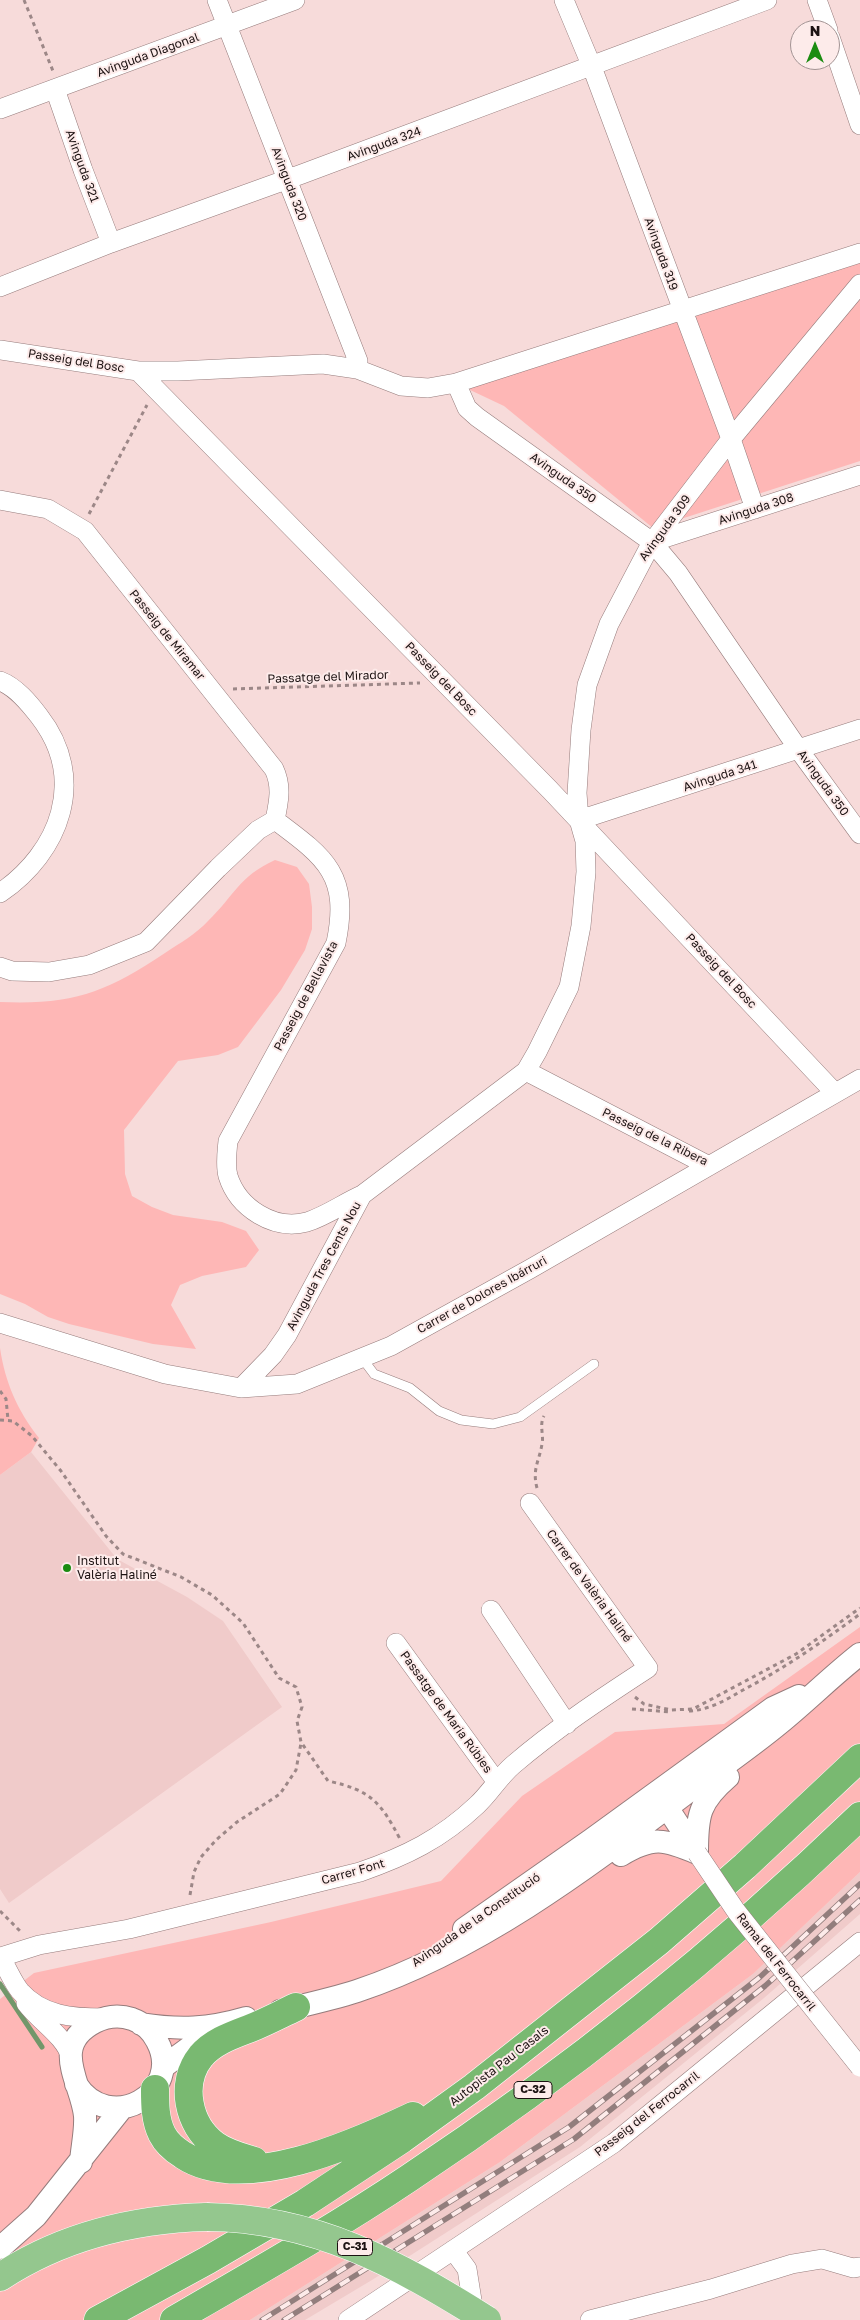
<!DOCTYPE html>
<meta charset="utf-8">
<style>
body{margin:0}
#map{position:relative;width:860px;height:2320px;overflow:hidden;background:#f7dbda;font-family:"Golos Text",sans-serif}
canvas{display:block}
.north{position:absolute;left:790px;top:20px;width:50px;height:50px;box-sizing:border-box;background:#fdebea;border:1px solid #a39494;border-radius:50%;rotate:0deg;font-size:14px;font-weight:700;line-height:20px;text-align:center;color:#1c1212}
.north::after{content:'';display:block;margin:auto;width:18px;height:22px;background:#1b8c11;clip-path:polygon(50% 0,100% 100%,50% 72%,0 100%)}
</style>
<div id="map">
<canvas width="860" height="2320"></canvas>
<div class="north">N</div>
</div>
<script>
const ctx = document.querySelector('canvas').getContext('2d');
ctx.lineJoin = 'round';
function fill(path, color) {
  ctx.fillStyle = color;
  ctx.fill(path, 'evenodd');
}
function stroke(path, color, width, dash) {
  ctx.strokeStyle = color;
  ctx.lineWidth = width;
  ctx.lineCap = dash ? 'butt' : 'round';
  ctx.setLineDash(dash || []);
  ctx.stroke(path);
}
function drawText(font, color, halo, rows, align = 'center') {
  ctx.font = font + ' "Golos Text",sans-serif';
  ctx.lineWidth = 4;
  ctx.setLineDash([]);
  ctx.textBaseline = 'middle';
  ctx.strokeStyle = halo;
  ctx.fillStyle = color;
  for (const [text, x, y, turn = 0] of rows) {
    ctx.save();
    ctx.translate(x, y);
    ctx.rotate((+turn || 0) * Math.PI / 180);
    ctx.textAlign = isNaN(turn) ? turn : align;
    if (halo) ctx.strokeText(text, 0, 0);
    ctx.fillText(text, 0, 0);
    ctx.restore();
  }
}
const built = new Path2D(`
 M31 1452 117 1559 187 1597 223 1621 282 1707 9 1903 0 1889V1475Z
 M860 1872V1914L764 1998 580 2147 372 2280 305 2320H250L500 2162 753 1974Z`);
const green = new Path2D(`
 M860 259V461L653 528 504 406 468 389Z
 M275 860 297 867 309 884 312 907V929L305 950 281 990 238 1047 218 1055 178 1061 124 1130 125 1174 132 1196 152 1207 173 1215 222 1222 246 1231 259 1250 246 1267 202 1276 180 1285 171 1305 196 1349 153 1344 69 1324 48 1317 25 1304 0 1294V1002C73 1005 105 993 165 953 180 943 196 934 208 921 235 895 238 877 275 860Z
 M0 1348C5 1382 17 1410 39 1438L31 1452 0 1475Z
 M860 1627V1872L753 1974 500 2162 250 2320H0V1999L34 1973 271 1922 441 1881 522 1796 615 1732 724 1724Z`);
const stream = new Path2D(`
 M0 1984 42 2047`);
const path = new Path2D(`
 M24 0 53 71
 M89 514 147 405
 M233 689 420 683
 M0 1391 6 1399 8 1420
 M0 1420 13 1421 32 1436 61 1471 106 1536 123 1554 181 1577 212 1595 243 1623 279 1678 296 1687 302 1707 297 1721 301 1742 328 1781C370 1790 380 1801 400 1839
 M537 1488C532 1469 539 1462 542 1444 544 1435 539 1425 544 1416
 M635 1697 644 1704 671 1710 693 1709 796 1654 860 1608
 M632 1709 671 1712
 M689 1711C709 1710 726 1700 743 1690 785 1668 822 1642 860 1614
 M190 1895 194 1872 201 1857 216 1840 237 1822 280 1794 296 1770 301 1743
 M0 1911 21 1932`);
const service = new Path2D(`
 M362 1358 374 1374 410 1388 439 1411 461 1420 493 1424 520 1417 594 1364`);
const minor = new Path2D(`
 M217 0 358 361 357 369
 M564 0 592 67 731 439 755 509
 M817 0 828 30
 M830 37 860 125
 M55 89 83 170 111 243
 M0 109 295 0
 M0 287 111 243 302 174 767 0
 M0 350 138 371H178L323 364 357 369 401 386 428 388 456 383 860 253
 M138 371 550 790 835 1093
 M456 383 467 408 477 417 652 542 678 573 799 750 860 834
 M0 500 48 509 85 531 274 769C282 786 279 801 275 820
 M652 542 860 475
 M0 681C16 687 29 703 39 716 88 779 60 852 0 893
 M275 820C326 858 350 875 336 943L228 1141C227 1152 225 1165 228 1176 238 1208 274 1231 307 1222 326 1216 344 1203 362 1195
 M579 820 860 729
 M0 967 12 971 49 972 89 965 146 942 218 868 258 830 275 820
 M526 1071 709 1166
 M0 1323 165 1374 241 1388 273 1355 287 1335 362 1195 526 1071 537 1052 569 987 581 926 586 872 585 841 579 820 577 793 581 730 587 685 609 624 652 542 731 439 860 284
 M241 1388 297 1384 391 1346 530 1269 860 1079
 M491 1610 567 1724
 M396 1643 496 1781
 M0 1957C7 1967 12 1981 20 1991 42 2016 73 2018 104 2018
 M1 1957 39 1945 129 1929 360 1872C406 1856 441 1839 477 1805 490 1793 499 1777 513 1765 555 1729 602 1698 648 1668L530 1503
 M26 2003C40 2022 64 2035 71 2057
 M453 2250 467 2269 475 2319
 M348 2320 614 2143 860 1942
 M590 2320 711 2289 792 2264 822 2259 853 2268 860 2267`);
const tertiary = new Path2D(`
 M650 1810 670 1812 697 1853
 M697 1852C697 1815 699 1802 728 1777
 M621 1855C653 1836 664 1839 697 1853
 M464 1929 591 1840 773 1708 799 1696
 M280 2011C305 2005 332 1999 357 1991 480 1950 587 1868 689 1791 719 1769 751 1747 780 1723 807 1701 832 1676 860 1654
 M141 2024C179 2030 209 2029 246 2018
 M163 2067 215 2029
 M76 2084C109 2136 185 2093 157 2041 152 2031 143 2023 132 2019 120 2015 107 2016 95 2022 49 2046 82 2083 85 2116 86 2131 82 2147 81 2162
 M0 2248 36 2216 122 2108`);
const trunk = new Path2D(`
 M0 2277C61 2237 134 2219 207 2217`);
const motorway = new Path2D(`
 M155 2089C155 2104 155 2120 162 2134 166 2142 175 2150 183 2155 243 2195 356 2143 413 2116
 M254 2161C241 2157 226 2153 215 2145 188 2125 179 2083 201 2056 214 2041 233 2035 251 2028 266 2022 281 2014 296 2007
 M98 2320 208 2260 305 2203 402 2139 474 2087 659 1941 745 1866 860 1758
 M174 2320C253 2274 333 2229 409 2178 570 2071 721 1950 860 1816`);
const rail = new Path2D(`
 M262 2320 569 2127 760 1977 860 1884
 M284 2320 574 2139 765 1986 860 1900`);
const minorBridge = new Path2D(`
 M697 1853 736 1911 860 2067`);
const trunkBridge = new Path2D(`
 M207 2217C315 2218 398 2264 487 2320`);
const markers = [
 [67,1568,5,"#1b8c11"]
];
const shields = [
 [533,2090,38],
 [355,2247,35]
];
const shieldNames = [
 ["C-32",533,2090],
 ["C-31",355,2247]
];
const streetNames = [
 ["Avinguda Diagonal",148,55,-20],
 ["Avinguda 324",384,144,-20],
 ["Avinguda 321",82,166,70],
 ["Avinguda 320",289,184,69],
 ["Avinguda 319",661,254,70],
 ["Passeig del Bosc",76,361,9],
 ["Avinguda 350",563,478,35],
 ["Avinguda 308",756,509,-18],
 ["Avinguda 309",665,528,-54],
 ["Passeig de Miramar",167,635,51],
 ["Passatge del Mirador",328,677,-2],
 ["Passeig del Bosc",441,679,46],
 ["Avinguda 341",720,776,-18],
 ["Avinguda 350",823,783,54],
 ["Passeig del Bosc",721,971,47],
 ["Passeig de Bellavista",306,996,-62],
 ["Passeig de la Ribera",655,1137,26],
 ["Avinguda Tres Cents Nou",324,1266,-62],
 ["Carrer de Dolores Ibárruri",482,1295,-29],
 ["Carrer de Valèria Haliné",589,1586,54],
 ["Passatge de Maria Rúbies",446,1712,54],
 ["Carrer Font",353,1872,-16],
 ["Avinguda de la Constitució",476,1920,-35],
 ["Ramal del Ferrocarril",776,1962,52],
 ["Autopista Pau Casals",499,2066,-38],
 ["Passeig del Ferrocarril",647,2114,-38]
];
const poiNames = [
 ["Institut",77,1561],
 ["Valèria Haliné",77,1575]
];
fill(built, '#f0cbca');
fill(green, '#feb7b6');
stroke(stream, '#72976a', 5);
stroke(service, '#967c7c', 10);
stroke(minor, '#967c7c', 20);
stroke(tertiary, '#967c7c', 24);
stroke(trunk, '#fff', 29);
stroke(motorway, '#fff', 29);
stroke(path, '#9c8787', 3, [4, 4]);
stroke(service, '#fff', 9);
stroke(minor, '#fff', 19);
stroke(tertiary, '#fff', 22);
stroke(trunk, '#94c78e', 28);
stroke(motorway, '#79b971', 28);
stroke(rail, '#927e7d', 5.5);
stroke(rail, '#fdebea', 4, [11]);
stroke(minorBridge, '#967c7c', 20, []);
stroke(trunkBridge, '#fff', 29, []);
stroke(minorBridge, '#fff', 19);
stroke(trunkBridge, '#94c78e', 28);
for (const [x, y, r, color] of markers) {
  const dot = new Path2D();
  dot.arc(x, y, r, 0, 2 * Math.PI);
  ctx.fillStyle = color;
  ctx.fill(dot);
  stroke(dot, '#fdebea', 2);
}
for (const [x, y, w] of shields) {
  const box = new Path2D();
  box.roundRect(x - w / 2, y - 8.5, w, 17, 4);
  ctx.fillStyle = '#fdebea';
  ctx.fill(box);
  stroke(box, '#1c1212', 1);
}
drawText('bold 11px', '#1c1212', null, shieldNames);
drawText('12px', '#1c1212', '#fdebea', streetNames);
drawText('12px', '#1c1212', '#fdebea', poiNames, 'left');
</script>
